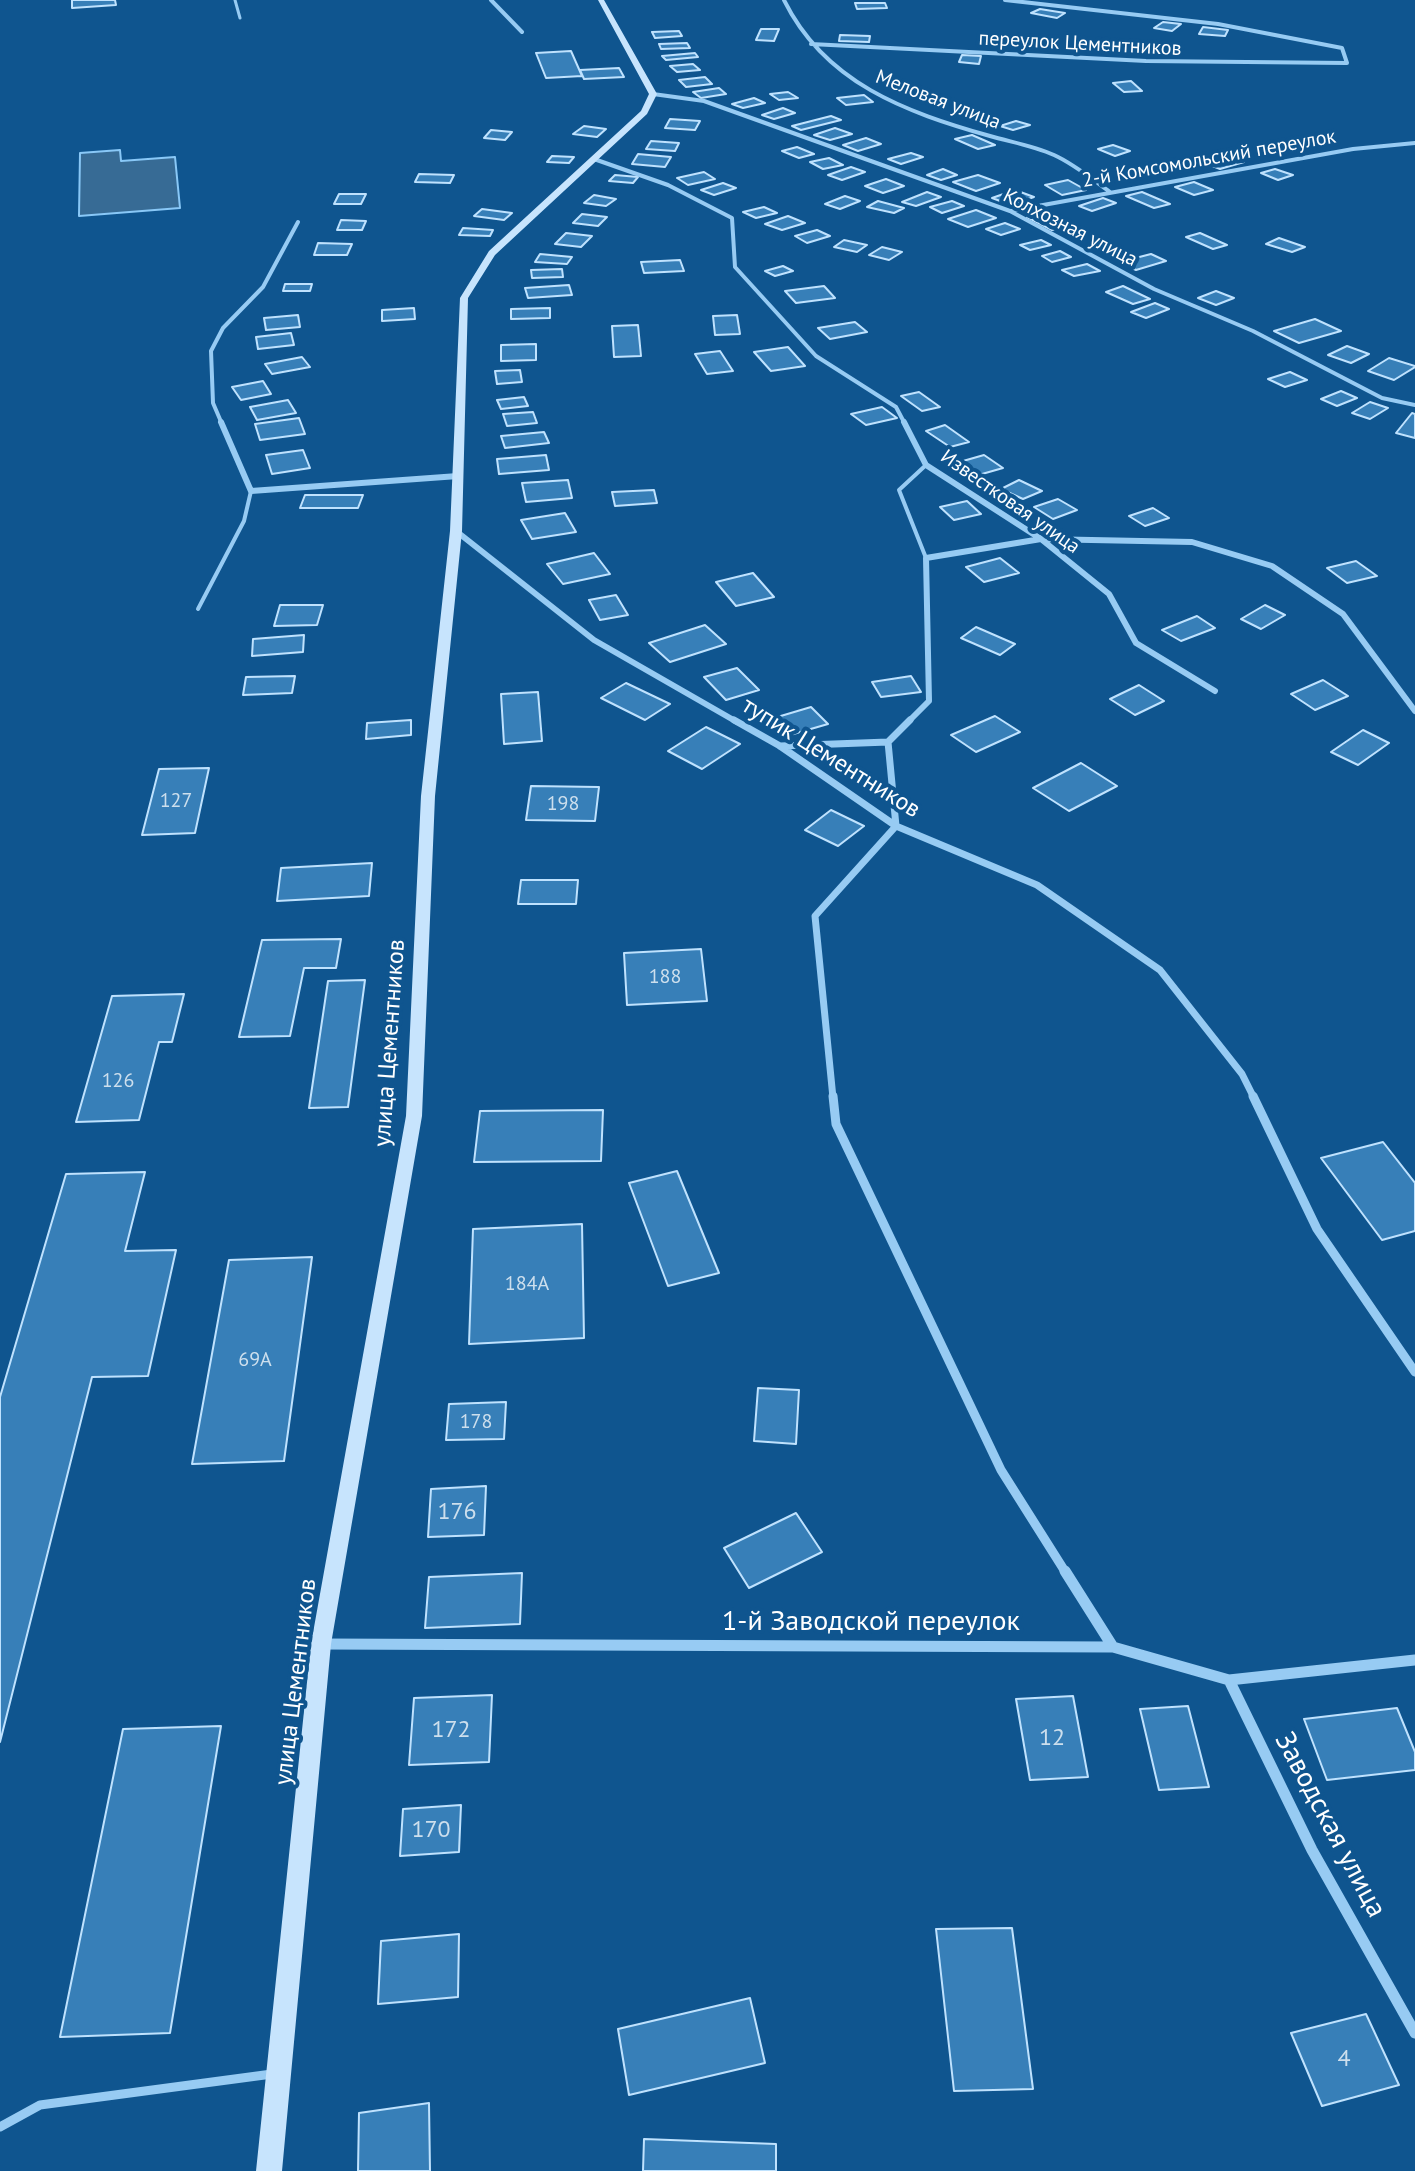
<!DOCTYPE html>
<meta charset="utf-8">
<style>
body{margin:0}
canvas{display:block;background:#0f558f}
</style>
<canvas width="1415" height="2171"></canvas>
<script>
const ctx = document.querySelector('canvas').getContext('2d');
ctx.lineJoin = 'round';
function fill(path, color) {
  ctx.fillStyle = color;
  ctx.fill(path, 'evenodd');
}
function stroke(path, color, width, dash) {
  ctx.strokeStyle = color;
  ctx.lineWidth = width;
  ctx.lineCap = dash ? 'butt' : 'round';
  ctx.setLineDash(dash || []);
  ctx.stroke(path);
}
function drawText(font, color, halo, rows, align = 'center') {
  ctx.font = font + ' "PT Sans",sans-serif';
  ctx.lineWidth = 8;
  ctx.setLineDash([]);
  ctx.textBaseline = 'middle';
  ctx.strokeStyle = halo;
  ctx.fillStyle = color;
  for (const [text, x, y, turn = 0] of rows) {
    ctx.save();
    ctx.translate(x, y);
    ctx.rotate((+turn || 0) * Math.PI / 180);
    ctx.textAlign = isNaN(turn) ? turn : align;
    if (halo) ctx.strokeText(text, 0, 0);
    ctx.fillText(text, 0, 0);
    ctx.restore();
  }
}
const water = new Path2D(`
 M120 150 121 161 175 157 180 208 79 216 80 153Z`);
const building = new Path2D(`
 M72 0H115L116 5 72 8Z
 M855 3H885L887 8 857 9Z
 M1040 9 1065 13 1057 18 1031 13Z
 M1163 22 1181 24 1172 31 1154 28Z
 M1203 27 1228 30 1225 36 1199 34Z
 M761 29H779L774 41 756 40Z
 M679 31 682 36 655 38 652 32Z
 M840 35 870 36 869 42 839 41Z
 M687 43 690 48 661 49 659 44Z
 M571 51 582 76 546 78 536 53Z
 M695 53 698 57 666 60 662 56Z
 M962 55 981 56 979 64 959 62Z
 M693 64 700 70 677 72 670 66Z
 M619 68 624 77 584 79 580 70Z
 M705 77 712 84 686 87 679 80Z
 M1131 81 1142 91 1124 92 1113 83Z
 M719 88 726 94 701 98 693 92Z
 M788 92 798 98 779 100 770 94Z
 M864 95 873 102 846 105 837 98Z
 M754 98 765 103 743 108 732 104Z
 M783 108 795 113 774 119 762 115Z
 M831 116 841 120 801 130 792 126Z
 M670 119 700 121 695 130 665 128Z
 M1016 121 1030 125 1013 130 1000 126Z
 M584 126 606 129 597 137 573 134Z
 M835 128 852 134 830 140 814 135Z
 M491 130 512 132 505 140 484 138Z
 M972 135 995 145 978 149 955 139Z
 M866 138 881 144 858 151 843 145Z
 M651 141 679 143 675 151 646 149Z
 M1113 145 1130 151 1115 156 1098 149Z
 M797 147 814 154 799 158 782 151Z
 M911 153 923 157 901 164 888 159Z
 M638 154 671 157 665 167 632 164Z
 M1223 154 1244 162 1220 169 1200 161Z
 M552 156 574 157 569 163 547 162Z
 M829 158 843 165 823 169 810 162Z
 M851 167 865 172 842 180 828 175Z
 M943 169 957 175 941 180 927 175Z
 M1275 169 1293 175 1278 180 1261 173Z
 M704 172 715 179 688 185 677 178Z
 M419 174 454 175 450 183 415 182Z
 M615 175 638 177 633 183 609 181Z
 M978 175 1000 183 976 191 953 182Z
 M886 179 904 186 883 193 865 186Z
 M1068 180 1086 190 1062 195 1045 185Z
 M1194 182 1213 190 1194 195 1175 187Z
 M723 183 736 188 714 195 701 190Z
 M1015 190 1034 197 1011 205 992 198Z
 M927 192 941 197 916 206 902 202Z
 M1142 192 1170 204 1154 208 1126 196Z
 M339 194H366L361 204H334Z
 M594 195 616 199 606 206 584 203Z
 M845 196 860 201 840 209 825 204Z
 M1103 198 1116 203 1092 211 1079 206Z
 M878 201 904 208 894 213 867 207Z
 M952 201 964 206 942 213 930 207Z
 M764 207 777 213 756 218 743 212Z
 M482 209 512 213 504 220 474 216Z
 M976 210 996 218 968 227 948 219Z
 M1045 213 1070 226 1052 230 1027 217Z
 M582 214 607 217 598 226 573 223Z
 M788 216 805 223 782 230 765 224Z
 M341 220 366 221 362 230H337Z
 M1005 223 1020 229 1001 235 986 229Z
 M463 228 493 230 490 236 459 235Z
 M817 230 830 236 807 243 795 236Z
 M566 233 592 236 581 247 555 244Z
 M1200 233 1227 245 1213 249 1186 237Z
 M1279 238 1305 247 1292 252 1266 244Z
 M844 240 867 245 857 252 834 247Z
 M1041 240 1051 245 1030 250 1020 245Z
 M318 243 352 244 347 255H314Z
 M882 247 902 252 889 260 869 255Z
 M1060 251 1071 257 1052 262 1042 256Z
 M540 254 572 257 567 264 535 262Z
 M1151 254 1166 261 1136 270 1120 262Z
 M680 260 684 271 644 273 641 262Z
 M1087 264 1100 271 1074 276 1062 270Z
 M783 266 793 271 775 276 765 271Z
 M562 269 563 277 532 278 531 270Z
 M285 284H312L310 291H283Z
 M569 285 572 295 528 298 525 288Z
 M824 286 835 298 796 303 785 291Z
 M1123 286 1150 299 1133 304 1106 292Z
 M1216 291 1234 298 1216 305 1198 298Z
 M1155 303 1169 309 1146 318 1131 312Z
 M414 308 415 319 382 321V310Z
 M550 308V318L511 319V309Z
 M298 315 300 327 266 330 264 318Z
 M737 315 740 334 715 335 713 316Z
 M1315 319 1341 331 1299 343 1274 331Z
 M855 322 867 332 830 339 818 328Z
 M638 325 641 356 614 357 612 326Z
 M291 333 294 345 258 349 256 337Z
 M536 344V360L501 361V345Z
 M1347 346 1369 354 1351 363 1328 355Z
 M788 347 805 366 771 371 754 352Z
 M720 351 733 371 707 374 695 354Z
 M302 357 310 367 272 374 265 364Z
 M1389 358 1415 366V367L1394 380 1368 371Z
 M520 370 522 382 497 384 495 371Z
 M1290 372 1307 380 1285 387 1268 379Z
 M263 381 271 394 241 400 232 387Z
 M1341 391 1357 398 1337 406 1321 399Z
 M919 392 940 407 922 411 901 396Z
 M524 397 528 406 501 409 497 400Z
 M288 400 296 413 257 420 250 407Z
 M1370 402 1388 408 1370 419 1352 413Z
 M882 407 897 418 866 425 851 414Z
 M533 412 537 423 507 426 503 414Z
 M1412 413 1415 414V438L1396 433Z
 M299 418 305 434 260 440 255 424Z
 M945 425 969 442 950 447 926 431Z
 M544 432 549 443 505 448 501 436Z
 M303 450 310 468 272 474 266 455Z
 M546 455 549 470 499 474 497 459Z
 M984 455 1003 468 975 476 956 463Z
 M568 480 572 498 526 502 522 483Z
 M1019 480 1042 491 1023 499 1001 489Z
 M654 490 657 503 615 506 612 492Z
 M305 495H363L358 508H300Z
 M1058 499 1077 510 1053 519 1034 507Z
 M967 501 981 514 954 520 940 507Z
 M1153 508 1169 518 1145 526 1129 516Z
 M565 513 576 532 532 539 521 520Z
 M594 553 610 574 563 584 547 564Z
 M1000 558 1019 573 984 582 966 567Z
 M1356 561 1377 576 1347 583 1327 568Z
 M753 573 774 597 736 606 716 582Z
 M616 595 628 615 600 620 589 600Z
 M280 605H323L317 625 274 626Z
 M1265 605 1285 615 1261 629 1241 619Z
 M1197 616 1215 628 1181 641 1162 630Z
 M705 625 726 644 670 662 649 643Z
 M976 627 1015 644 1000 655 961 638Z
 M304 635 303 652 252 656 253 639Z
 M737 668 759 690 726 700 704 677Z
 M295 676 292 693 243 695 246 677Z
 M911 676 921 692 881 697 872 682Z
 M1323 680 1348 696 1315 710 1291 694Z
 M626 683 670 704 645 720 601 698Z
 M1139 685 1164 701 1135 715 1110 699Z
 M538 692 542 741 504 744 501 694Z
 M811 707 828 724 790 735 774 718Z
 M995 716 1020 732 976 752 951 735Z
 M411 720V735L366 739 367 723Z
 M706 727 740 744 702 769 668 751Z
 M1363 730 1389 743 1358 765 1331 752Z
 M1081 763 1117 786 1069 811 1033 788Z
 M209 768 195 833 142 835 159 769Z
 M531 786 599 787 595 821 526 820Z
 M831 810 864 826 838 846 805 830Z
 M372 863 369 896 277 901 281 868Z
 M521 880H578L576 904H518Z
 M341 939 336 968H304L290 1036 239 1037 262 940Z
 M701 949 707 1001 627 1005 624 953Z
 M365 980 348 1107 309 1108 328 981Z
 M184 994 172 1042H159L139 1120 76 1122 112 996Z
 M603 1110 601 1161 474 1162 480 1111Z
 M1383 1142 1415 1183V1231L1382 1240 1321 1158Z
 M677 1171 719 1273 668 1286 629 1183Z
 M145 1172 125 1251 176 1250 148 1376 92 1377 0 1742V1397L66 1174Z
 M582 1224 584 1338 469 1344 473 1229Z
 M312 1257 284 1461 192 1464 229 1260Z
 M758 1388 799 1390 796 1444 754 1441Z
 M506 1402 504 1439 446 1440 449 1404Z
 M486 1486 484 1535 428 1537 431 1489Z
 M796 1513 822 1552 749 1588 724 1548Z
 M522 1573 520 1624 425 1628 429 1577Z
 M492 1695 489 1762 409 1765 414 1698Z
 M1073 1696 1088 1777 1030 1780 1016 1699Z
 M1188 1706 1209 1787 1159 1790 1140 1709Z
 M1397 1708 1415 1752V1770L1327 1780 1304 1719Z
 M221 1726 170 2033 60 2037 123 1729Z
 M461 1805 459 1852 400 1856 403 1809Z
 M1012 1928 1033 2089 954 2091 936 1929Z
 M459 1934 458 1997 378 2004 381 1941Z
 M750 1998 765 2063 629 2095 618 2029Z
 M1366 2014 1399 2085 1322 2106 1291 2033Z
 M429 2103 430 2171H358L359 2113Z
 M644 2139 776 2144V2171H643Z`);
const laneFar2 = new Path2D(`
 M235 0 240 18`);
const laneFar1 = new Path2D(`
 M926 465 899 490 926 558
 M198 609 244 521 251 491`);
const lane = new Path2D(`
 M0 2127 40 2105 272 2074`);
const streetFar4 = new Path2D(`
 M491 0 522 32
 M784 0C825 83 905 112 990 136 1011 142 1034 146 1054 155 1074 164 1092 179 1110 192
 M811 44 1146 61 1347 63 1342 48 1218 24 1005 0
 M653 94 704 101 1010 211 1154 289 1253 331 1382 398 1415 405
 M594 159 668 185 732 218 735 267 816 356 896 407 905 424
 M1010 211 1353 149 1415 143
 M222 424 213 403 211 351 223 328 263 287 298 222`);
const streetFar3 = new Path2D(`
 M221 422 251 491 458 476
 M904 422 926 465 1041 539 1109 594 1136 643 1215 691
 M456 531 594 640 737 722
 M908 722 929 701 926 558 1041 539 1192 542 1272 566 1343 614 1415 711`);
const streetFar2 = new Path2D(`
 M734 720 780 746 896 826 1037 885 1160 970 1242 1074 1254 1098
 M780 746 888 742
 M833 1098 815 916 896 826 888 742 910 720`);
const streetFar1 = new Path2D(`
 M833 1096 836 1124 1001 1470 1066 1573
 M1253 1096 1317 1229 1415 1372`);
const street = new Path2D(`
 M1065 1571 1113 1647
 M321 1644 1113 1647 1229 1680 1415 1660
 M1229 1680 1312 1850 1415 2033`);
const secondary = new Path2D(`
 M598 0H604L657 94 647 114 495 255 468 298 462 531 435 796 422 1116 331 1644 282 2171H256L311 1644 406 1116 421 796 450 531 460 298 489 251 641 111 649 94Z`);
const farStreetnames = [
 ["переулок Цементников",1080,44,3],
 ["Меловая улица",938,100,21],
 ["2-й Комсомольский переулок",1209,159,-10],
 ["Колхозная улица",1070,228,27],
 ["Известковая улица",1010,502,35]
];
const numberNames = [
 ["127",176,801],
 ["198",563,804],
 ["188",665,977],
 ["126",118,1081],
 ["184А",527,1284],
 ["69А",255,1360],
 ["178",476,1422]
];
const streetNames = [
 ["тупик Цементников",831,758,32],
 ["улица Цементников",390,1043,-86],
 ["улица Цементников",296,1682,-83]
];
const nearNumbernames = [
 ["176",457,1512],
 ["172",451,1730],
 ["12",1052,1738],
 ["170",431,1830],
 ["4",1344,2059]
];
const nearStreetnames = [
 ["1-й Заводской переулок",871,1622],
 ["Заводская улица",1330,1825,62]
];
fill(water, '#376b95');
stroke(water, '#89c8f7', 2);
fill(building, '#377fb8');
stroke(building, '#bfe2fe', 2);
stroke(laneFar2, '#97cbf3', 3);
stroke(laneFar1, '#97cbf3', 4);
stroke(lane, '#97cbf3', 9);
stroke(streetFar4, '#97cbf3', 4);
stroke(streetFar3, '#97cbf3', 6);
stroke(streetFar2, '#97cbf3', 7);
stroke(streetFar1, '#97cbf3', 9);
stroke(street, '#97cbf3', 11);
fill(secondary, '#c7e4fd');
drawText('20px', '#fff', '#0f558f', farStreetnames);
drawText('20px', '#cddfed', null, numberNames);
drawText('24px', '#fff', '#0f558f', streetNames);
drawText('24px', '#cddfed', null, nearNumbernames);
drawText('28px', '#fff', '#0f558f', nearStreetnames);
</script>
